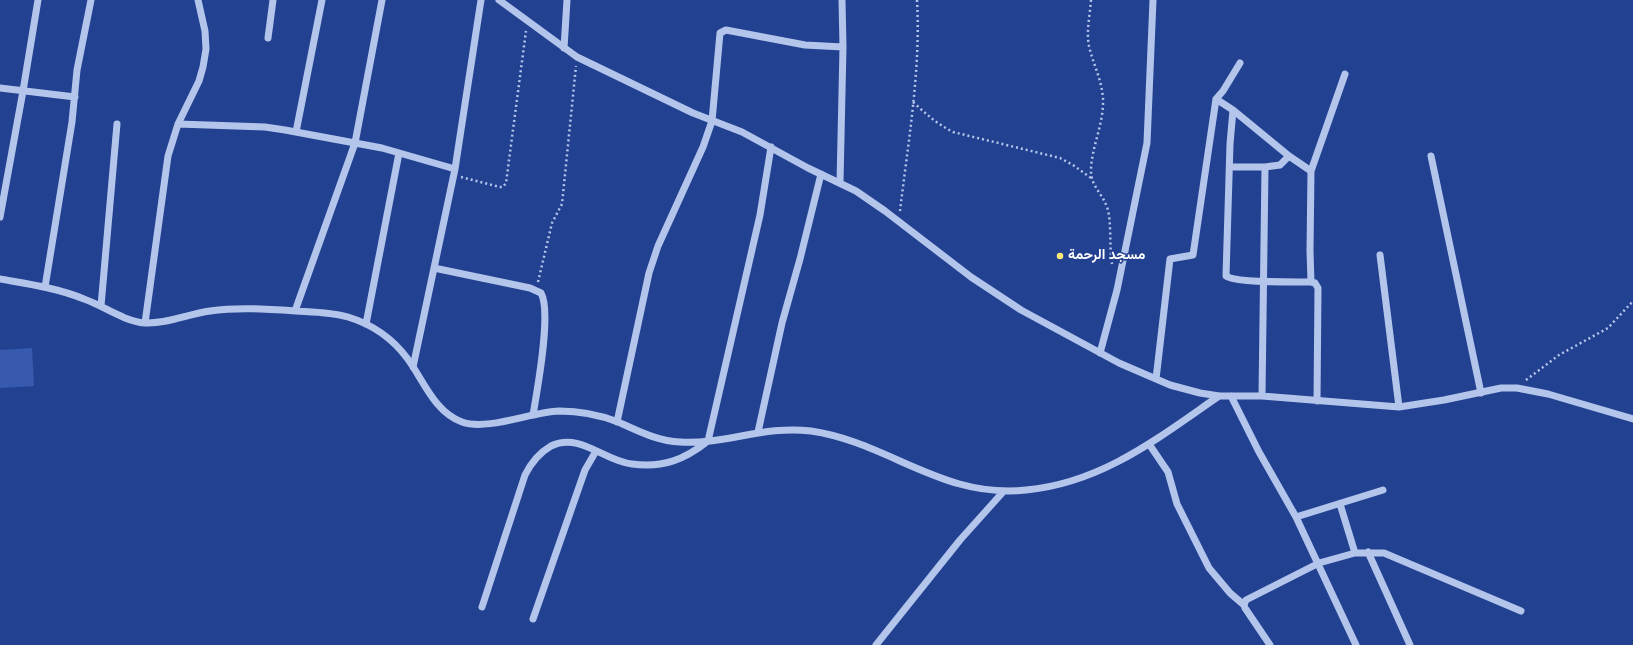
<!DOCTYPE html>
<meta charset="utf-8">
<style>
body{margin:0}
canvas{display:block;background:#234191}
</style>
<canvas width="1633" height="645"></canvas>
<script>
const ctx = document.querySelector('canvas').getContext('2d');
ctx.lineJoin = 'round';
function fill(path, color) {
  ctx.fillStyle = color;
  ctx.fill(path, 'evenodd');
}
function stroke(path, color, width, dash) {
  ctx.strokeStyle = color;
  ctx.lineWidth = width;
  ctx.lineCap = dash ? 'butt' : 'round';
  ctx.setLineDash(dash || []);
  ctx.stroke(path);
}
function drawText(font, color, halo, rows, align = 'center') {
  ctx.font = font + ' Overpass,Vazirmatn,sans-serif';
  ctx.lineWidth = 3;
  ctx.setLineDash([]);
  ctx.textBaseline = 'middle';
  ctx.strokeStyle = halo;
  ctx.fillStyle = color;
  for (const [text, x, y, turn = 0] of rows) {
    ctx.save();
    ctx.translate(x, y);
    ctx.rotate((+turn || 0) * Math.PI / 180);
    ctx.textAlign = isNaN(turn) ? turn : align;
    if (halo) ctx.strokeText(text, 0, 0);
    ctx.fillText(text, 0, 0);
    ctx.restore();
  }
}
const green = new Path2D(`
 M32 348 34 386 0 388V350Z`);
const path = new Path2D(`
 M1091 0C1090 15 1086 31 1089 46 1093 64 1102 80 1103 99 1104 124 1091 148 1091 171 1091 186 1102 193 1107 207 1112 221 1109 247 1112 264
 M913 102C926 114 937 124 953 132L1060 158 1073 165 1091 178
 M461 177 500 187H503L506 183 526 31
 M900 211C908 143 921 69 917 0
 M538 282 552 223 562 204 576 66
 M1526 380 1559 355 1608 328 1633 301`);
const minor = new Path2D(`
 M499 0 577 57 693 113 742 132 808 168 856 191 885 211 971 277 1021 310 1119 363 1170 385 1200 393 1219 396H1262L1399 407 1444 400 1501 388H1517L1548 394 1633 419
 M268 38 273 0
 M564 48 567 0
 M0 88 75 97
 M1216 99 1233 110 1230 144 1226 276C1234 283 1297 282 1311 282L1310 251 1311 171 1345 74
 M1233 110 1289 156 1311 171
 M178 124 265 127 285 130 382 148 455 169 481 0
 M296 132 322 0
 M1431 156 1481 393
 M1230 167H1265L1262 396
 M1265 167 1280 165 1289 156
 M840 183 843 47 842 0
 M0 217 23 91 38 0
 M1380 255 1399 407
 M434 268 530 288 541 293C552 312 537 391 533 415
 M0 279C28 284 57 288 84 299 104 306 123 321 145 323 167 324 188 314 210 311 238 307 267 309 296 311 313 312 331 312 348 317 371 324 392 338 407 358 423 379 434 412 462 422 488 431 531 412 559 411 579 411 600 415 618 422 639 431 657 441 680 442 724 445 764 425 811 431 888 442 942 499 1026 490 1102 483 1158 438 1219 396
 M1311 282 1315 283 1318 288 1317 401
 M45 287 72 122 77 70 91 0
 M101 306 117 124
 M295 311 355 143 382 0
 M145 323 168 156 178 124 199 81 203 67 206 49 205 31 198 0
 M366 324 399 153
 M1100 353 1117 290 1147 143 1153 0
 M413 367 455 169
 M1156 379 1170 259 1193 255 1216 99 1223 91 1240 63
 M1231 396 1259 452 1296 517 1356 645
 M617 422 649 273 658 246 703 147 712 121 720 33 726 30 805 45 843 47
 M758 432 782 323 800 259 821 174
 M1149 444 1168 472 1177 504 1209 568 1230 593 1244 605
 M1340 504 1355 553
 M1296 517 1383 490
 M1368 552 1410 645
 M482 607 525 475C531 463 539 453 551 446 580 432 604 461 632 464 663 468 684 460 708 441L760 215 771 147
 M533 619 585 470 596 451
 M876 645 960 540 1003 492
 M1270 645 1245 608 1244 605 1246 600 1319 563 1355 553H1384L1521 611`);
const markers = [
 [1060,256,4,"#f8e877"]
];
const poiNames = [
 ["مسجد الرحمة",1068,256]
];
fill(green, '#375aae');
stroke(path, '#b4c5ec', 2.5, [2, 3]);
stroke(minor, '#b4c5ec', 7);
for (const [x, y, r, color] of markers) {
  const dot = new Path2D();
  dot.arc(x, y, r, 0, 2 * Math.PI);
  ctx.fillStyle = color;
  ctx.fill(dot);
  stroke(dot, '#234191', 1.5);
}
drawText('bold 14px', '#fff', '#234191', poiNames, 'left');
</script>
